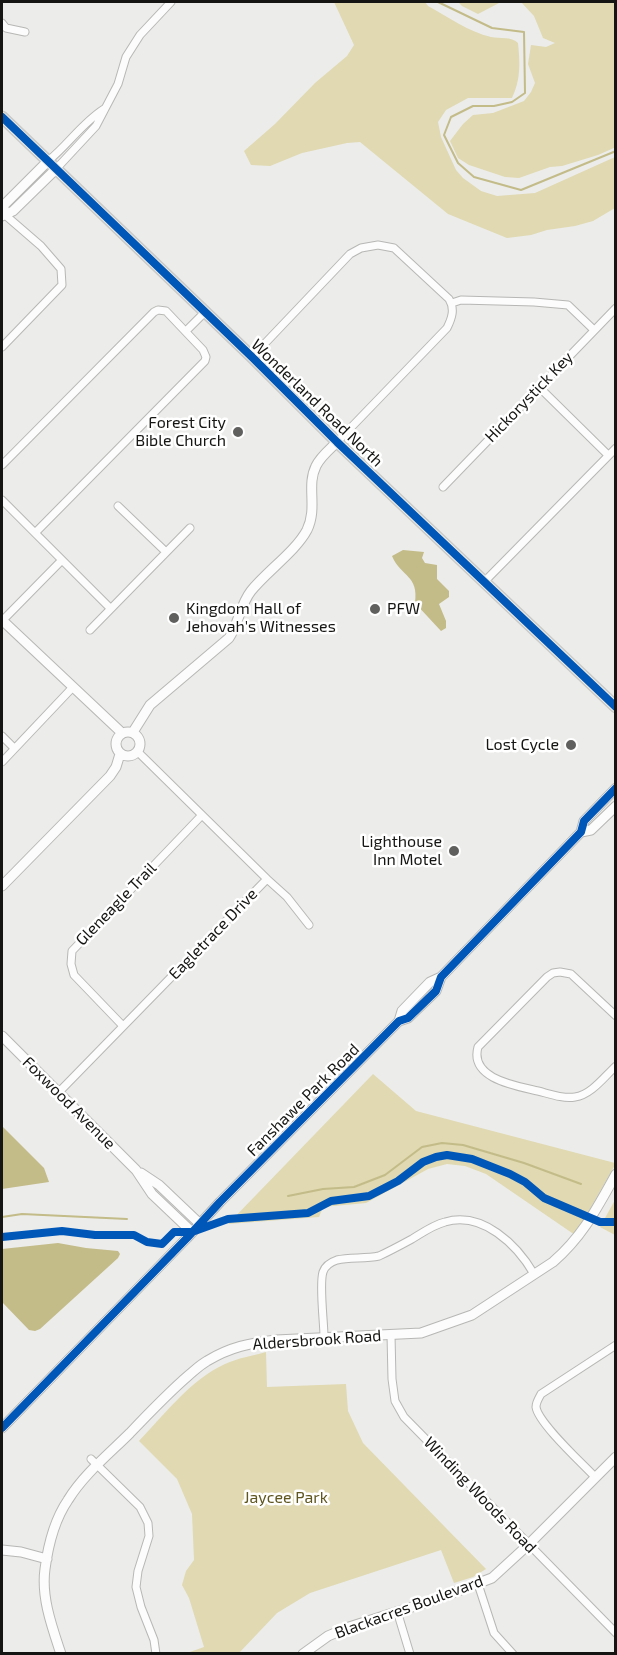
<!DOCTYPE html>
<style>
body{margin:0}
#map{position:relative;width:617px;height:1655px;overflow:hidden;background:#ececea;font-family:"Exo 2",sans-serif}
canvas{display:block}
.frame{position:absolute;inset:0;border:3px solid #151513;pointer-events:none}
</style>
<div id="map">
<canvas width="617" height="1655"></canvas>
<div class="frame"></div>
</div>
<script>
const ctx = document.querySelector('canvas').getContext('2d');
ctx.lineJoin = 'round';
function fill(path, color) {
  ctx.fillStyle = color;
  ctx.fill(path, 'evenodd');
}
function stroke(path, color, width, dash) {
  ctx.strokeStyle = color;
  ctx.lineWidth = width;
  ctx.lineCap = dash ? 'butt' : 'round';
  ctx.setLineDash(dash || []);
  ctx.stroke(path);
}
function drawText(font, color, halo, rows, align = 'center') {
  ctx.font = font + ' "Exo 2",sans-serif';
  ctx.lineWidth = 5;
  ctx.setLineDash([]);
  ctx.textBaseline = 'middle';
  ctx.strokeStyle = halo;
  ctx.fillStyle = color;
  for (const [text, x, y, turn = 0] of rows) {
    ctx.save();
    ctx.translate(x, y);
    ctx.rotate((+turn || 0) * Math.PI / 180);
    ctx.textAlign = isNaN(turn) ? turn : align;
    if (halo) ctx.strokeText(text, 0, 0);
    ctx.fillText(text, 0, 0);
    ctx.restore();
  }
}
const green = new Path2D(`
 M334 2H425L428 6C448 17 469 32 491 37 500 39 511 36 518 43 520 63 521 79 512 98H468L446 110 438 122 441 137 456 170 463 178 481 191 497 196 535 193 615 157V208L593 221 575 226 547 230 531 235 507 238 448 214 360 142 347 143 302 153 270 166 251 165 244 151 275 124 315 83 347 56 354 45Z
 M458 2H501L478 14 462 6Z
 M521 2H615L616 147 598 155 562 166 550 167 519 178 505 177 469 165 458 158 450 141 463 124 473 115 493 113 524 101 531 92 535 83 528 64 531 45 546 47 555 43 543 38 534 16Z
 M373 1074 416 1111 615 1163V1165L575 1235 486 1174 465 1166 447 1164 428 1169 366 1203 323 1207 319 1217 228 1224Z
 M615 1200V1235L600 1227Z
 M266 1352 267 1387 346 1384 348 1411 363 1443 486 1569 473 1577 454 1583 441 1550 310 1593 277 1613 239 1653H187L204 1647 189 1598 182 1585 186 1571 194 1560 192 1514 177 1479 139 1441C165 1414 190 1380 225 1364 238 1358 252 1356 266 1352Z`);
const water = new Path2D(`
 M403 550 424 552 422 558 425 563 437 565V579L449 591V597L439 604 446 621V628L441 631 415 603C419 575 401 577 392 556Z
 M2 1126 44 1168 49 1182 2 1189Z
 M58 1243 86 1248 118 1251 120 1254 118 1258 40 1329 35 1331 29 1330 2 1302V1249Z`);
const stream = new Path2D(`
 M438 2 492 28 524 32 525 93 512 102 494 106H473L451 117 444 135 458 163 474 177 521 190 616 151
 M288 1196 323 1189 354 1187 385 1175 422 1147 442 1143 463 1145 524 1163 581 1184
 M2 1217 22 1214 127 1219`);
const street = new Path2D(`
 M2 23 6 28 25 32
 M48 161C68 145 82 123 104 109
 M56 169 96 126 118 84 126 57 140 35 171 2
 M452 303 461 300 534 302 568 305 594 330
 M186 331 204 313
 M2 347 62 285 61 269 41 246 4 214
 M252 357 350 254 361 248 378 245 394 248 449 299C455 309 452 318 447 328L337 442
 M539 387 608 455
 M2 465 154 312 158 310 166 311 203 350 206 357 205 361 35 533
 M443 487 616 308
 M2 500 110 608
 M118 506 166 552
 M484 582 616 448
 M2 621 62 560
 M90 630 190 528
 M2 736 14 748
 M2 762 73 687
 M267 879 287 897 309 925
 M616 1016 571 974 560 972 553 973 547 977 478 1047C469 1079 517 1086 538 1091 550 1094 563 1099 575 1097 591 1095 604 1077 616 1066
 M123 1026 74 975 71 964 72 951 202 815
 M58 1093 267 879 138 752
 M391 1335 392 1379 395 1401 404 1417 616 1633
 M324 1337C324 1322 319 1284 323 1272 325 1266 331 1262 337 1260 350 1257 365 1259 379 1256 390 1251 401 1245 412 1239 422 1233 433 1225 445 1222 483 1211 517 1245 534 1274
 M91 1459 140 1507 148 1523 149 1536 138 1571 136 1587 141 1607 154 1640 156 1654
 M595 1477C583 1464 538 1423 536 1407 536 1402 539 1398 541 1394L616 1345
 M478 1584 494 1633 513 1654
 M397 1611 410 1654`);
const secondary = new Path2D(`
 M4 214V205L48 161
 M2 216 13 211 56 169
 M2 620 122 733
 M116 744a12 12 0 1 1 24 0a12 12 0 1 1-24 0Z
 M133 732 150 705 229 638C239 623 240 605 251 591 266 572 296 551 307 530 318 507 306 486 316 466 320 457 330 449 337 442
 M581 832 591 830 616 806
 M2 886 110 776 116 767 120 754
 M399 1021 402 1011 430 982 441 977
 M2 1036 136 1170 152 1194 192 1232
 M141 1173 159 1185 200 1224
 M2 1428 187 1238 220 1202 399 1021 408 1018 436 991 441 977 581 832 584 821 616 788
 M2 1550 21 1552 47 1559
 M61 1654C52 1627 41 1597 45 1569 48 1546 55 1519 68 1500 84 1474 109 1454 130 1433 149 1413 168 1393 189 1375 195 1370 200 1365 207 1361 230 1347 250 1343 276 1340L421 1333 472 1315 553 1262C583 1236 597 1208 616 1174
 M303 1654 328 1636 349 1627 434 1600 492 1578 528 1545 616 1457`);
const primary = new Path2D(`
 M2 117 252 357 337 442 616 707`);
const cycleway = new Path2D(`
 M2 117 252 357 337 442 616 707
 M2 1237 62 1231 95 1235H134L147 1242 162 1244 174 1232H192L228 1219 308 1213 331 1201 369 1196 398 1181 423 1162 436 1157 447 1155 472 1159 510 1174 525 1182 544 1198 600 1222H616
 M2 1428 187 1238 220 1202 399 1021 408 1018 436 991 441 977 581 832 584 821 616 788`);
const markers = [
 [238,432,6,"#60605e"],
 [375,609,6,"#60605e"],
 [174,618,6,"#60605e"],
 [571,745,6,"#60605e"],
 [454,851,6,"#60605e"]
];
const streetNames = [
 ["Hickorystick Key",529,397,-46],
 ["Wonderland Road North",317,403,44],
 ["Gleneagle Trail",116,904,-46],
 ["Eagletrace Drive",213,934,-46],
 ["Fanshawe Park Road",303,1100,-45],
 ["Foxwood Avenue",69,1103,45],
 ["Aldersbrook Road",317,1340,-4],
 ["Winding Woods Road",480,1495,46],
 ["Blackacres Boulevard",409,1607,-20]
];
const poiNames = [
 ["Forest City",226,423],
 ["Bible Church",226,441],
 ["Kingdom Hall of",186,609,"left"],
 ["Jehovah's Witnesses",186,627,"left"],
 ["PFW",387,609,"left"],
 ["Lost Cycle",559,745],
 ["Lighthouse",442,842],
 ["Inn Motel",442,860]
];
const parkNames = [
 ["Jaycee Park",286,1498]
];
fill(green, '#e0d9b1');
fill(water, '#c3bb88');
stroke(stream, '#c3bb88', 2);
stroke(street, '#b7b7b5', 9);
stroke(secondary, '#b7b7b5', 11);
stroke(primary, '#c9c9c9', 13);
stroke(street, '#fcfcfc', 7);
stroke(secondary, '#fcfcfc', 9);
stroke(primary, '#eeede4', 10);
stroke(cycleway, '#0057b8', 8);
for (const [x, y, r, color] of markers) {
  const dot = new Path2D();
  dot.arc(x, y, r, 0, 2 * Math.PI);
  ctx.fillStyle = color;
  ctx.fill(dot);
  stroke(dot, '#fff', 2);
}
drawText('16px', '#151513', '#fff', streetNames);
drawText('16px', '#151513', '#fff', poiNames, 'right');
drawText('16px', '#5f5620', '#fff', parkNames);
</script>
